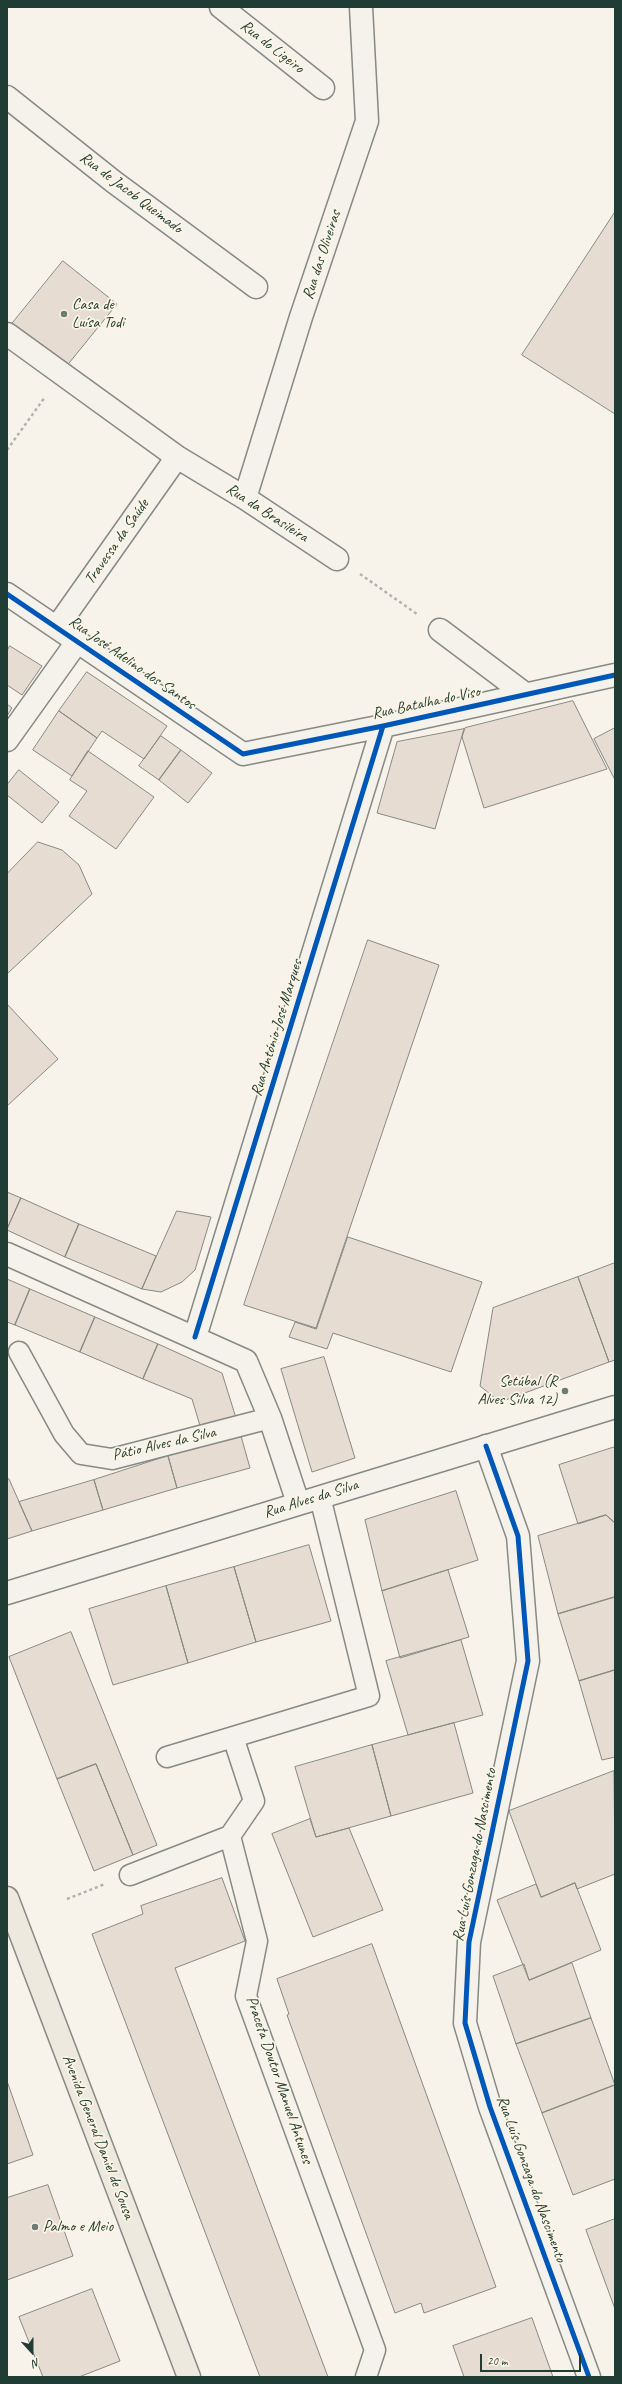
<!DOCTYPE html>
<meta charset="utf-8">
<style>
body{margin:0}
#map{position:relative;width:622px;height:2384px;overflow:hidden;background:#f7f3ea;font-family:Caveat,sans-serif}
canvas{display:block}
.frame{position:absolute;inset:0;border:8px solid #1f3d34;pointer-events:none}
.north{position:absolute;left:12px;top:2332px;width:40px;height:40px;-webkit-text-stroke:3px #fcf5e5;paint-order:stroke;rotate:159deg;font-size:11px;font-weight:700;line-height:16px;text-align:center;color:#1f3d34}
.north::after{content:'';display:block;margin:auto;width:14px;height:18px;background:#1f3d34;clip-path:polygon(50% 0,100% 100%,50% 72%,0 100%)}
.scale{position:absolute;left:480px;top:2354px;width:101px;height:18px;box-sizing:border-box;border:2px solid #1f3d34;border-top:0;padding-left:5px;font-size:12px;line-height:14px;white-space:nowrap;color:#1f3d34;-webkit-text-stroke:3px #fcf5e5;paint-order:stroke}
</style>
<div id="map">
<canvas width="622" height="2384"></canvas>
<div class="frame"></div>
<div class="north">N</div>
<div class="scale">20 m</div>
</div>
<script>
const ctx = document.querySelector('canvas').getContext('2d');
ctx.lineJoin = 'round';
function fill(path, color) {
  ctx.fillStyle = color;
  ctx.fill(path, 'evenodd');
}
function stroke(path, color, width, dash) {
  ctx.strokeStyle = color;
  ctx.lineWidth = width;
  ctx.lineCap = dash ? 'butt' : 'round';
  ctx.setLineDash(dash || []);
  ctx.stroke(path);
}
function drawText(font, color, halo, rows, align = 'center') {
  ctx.font = font + ' Caveat,sans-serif';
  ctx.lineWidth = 3.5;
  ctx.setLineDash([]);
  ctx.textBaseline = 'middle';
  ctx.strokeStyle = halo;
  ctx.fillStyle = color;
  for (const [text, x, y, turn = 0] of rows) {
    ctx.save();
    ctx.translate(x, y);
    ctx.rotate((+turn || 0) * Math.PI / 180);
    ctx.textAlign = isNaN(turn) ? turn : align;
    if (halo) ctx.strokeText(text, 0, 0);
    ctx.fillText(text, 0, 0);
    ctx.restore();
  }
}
const building = new Path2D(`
 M615 212V414L522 355Z
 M63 261 117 304 65 368 11 325Z
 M10 646 42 666 22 695 7 685V651Z
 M87 672 167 726 144 759 102 731 97 738 59 711Z
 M573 701 607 769 484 808 462 737 465 728Z
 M7 704 12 708 7 716Z
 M59 711 97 738 72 776 33 750Z
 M615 728V780L594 739Z
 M464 729 435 829 377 813 397 742Z
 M161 736 181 750 159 780 139 766Z
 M181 750 212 773 188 803 159 780Z
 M88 751 154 797 116 849 69 816 87 791 70 780Z
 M19 770 59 802 42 823 7 795V785Z
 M38 842 62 850 79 865 92 894 7 974V874Z
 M368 940 439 965 316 1328 244 1305Z
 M7 1004 58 1059 7 1106Z
 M7 1192 21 1198 7 1229Z
 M21 1198 79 1224 65 1257 7 1230Z
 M177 1211 211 1217 195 1270 182 1282 161 1292 142 1289Z
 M79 1224 156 1256 142 1289 65 1257Z
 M348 1237 482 1282 451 1372 333 1333 327 1349 289 1337 295 1322 316 1329Z
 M615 1263V1360L609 1362 578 1277Z
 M578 1277 609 1362 500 1402 480 1386 493 1308Z
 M7 1279 30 1289 15 1325 7 1322Z
 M30 1289 95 1317 80 1352 15 1325Z
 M95 1317 158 1344 143 1379 80 1352Z
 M158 1344 222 1373 236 1418 201 1429 192 1399 143 1379Z
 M324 1357 355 1458 312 1472 281 1369Z
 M241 1436 250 1468 177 1488 168 1456Z
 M615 1447V1523L606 1515 578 1524 559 1465Z
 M168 1456 177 1488 103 1510 94 1480Z
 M9 1479 32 1531 7 1539V1480Z
 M94 1480 103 1510 32 1531 19 1502Z
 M456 1491 478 1560 382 1591 365 1520Z
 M606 1515 615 1523V1597L558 1614 538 1536Z
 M309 1545 331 1621 256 1642 234 1567Z
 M234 1567 256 1642 188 1663 166 1586Z
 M448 1570 469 1637 400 1658 382 1591Z
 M166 1586 188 1663 113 1685 89 1609Z
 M615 1597V1670L579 1681 558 1614Z
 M71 1632 157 1845 133 1855 96 1764 57 1779 9 1657Z
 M461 1640 483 1715 408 1735 386 1661Z
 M615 1670V1757L602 1760 579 1681Z
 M454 1723 473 1793 391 1816 372 1745Z
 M372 1745 391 1816 316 1837 295 1767Z
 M96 1764 133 1855 94 1871 57 1779Z
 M614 1771 615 1874 577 1889 575 1883 541 1897 509 1811Z
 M310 1819 316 1837 349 1828 383 1910 313 1937 272 1834Z
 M222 1878 245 1941 175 1968 328 2377H260L92 1934 143 1914 141 1906Z
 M575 1883 601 1950 529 1980 497 1900 536 1884 541 1897Z
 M372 1944 496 2287 424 2313 421 2303 395 2313 287 2015 289 2014 277 1979Z
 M572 1963 591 2018 516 2044 493 1976 524 1964 529 1980Z
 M591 2018 615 2085 542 2113 516 2044Z
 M7 2081 33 2155 7 2164Z
 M615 2085V2179L573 2195 542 2113Z
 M48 2185 73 2256 7 2280V2198Z
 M615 2219V2309L586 2230Z
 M92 2289 120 2361 79 2377H43L19 2317Z
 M532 2318 553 2377H464L453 2346Z`);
const path = new Path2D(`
 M7 450 45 397
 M360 574 417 614
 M67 1899 105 1884`);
const lane = new Path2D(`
 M19 1352 64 1434 81 1454 112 1459 270 1418
 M233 1737 254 1801 230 1836 257 1941 246 1996 375 2350 366 2377
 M167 1757 369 1696 320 1497
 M130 1875 230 1836`);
const street = new Path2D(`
 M221 7 323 88
 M7 97 114 182 256 287
 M7 334 177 457 245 498 337 559
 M245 498 301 317 367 121 361 7
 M7 594 243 754 383 726 615 675
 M57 627 177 457
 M440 630 525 694
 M7 740 77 642
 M7 1254 246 1361 270 1418 298 1503
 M195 1337 383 726
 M486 1446 518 1536 528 1661 469 1942 465 2023 490 2107 589 2377`);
const secondary = new Path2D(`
 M7 1593 615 1407`);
const primary = new Path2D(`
 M7 1898 189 2377`);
const cycleway = new Path2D(`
 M7 594 243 754 383 726 615 675
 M195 1337 383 726
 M486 1446 518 1536 528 1661 469 1942 465 2023 490 2107 589 2377`);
const markers = [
 [64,314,4,"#6b7d74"],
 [565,1391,4,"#6b7d74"],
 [35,2227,4,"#6b7d74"]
];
const streetNames = [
 ["Rua do Ligeiro",272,47,38],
 ["Rua de Jacob Queimado",131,193,37],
 ["Rua das Oliveiras",322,255,-72],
 ["Rua da Brasileira",267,513,33],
 ["Travessa da Saúde",117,542,-55],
 ["Rua José Adelino dos Santos",132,663,35],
 ["Rua Batalha do Viso",426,703,-12],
 ["Rua António José Marques",277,1028,-73],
 ["Pátio Alves da Silva",164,1444,-13],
 ["Rua Alves da Silva",311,1499,-17],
 ["Rua Luís Gonzaga do Nascimento",475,1855,-79],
 ["Praceta Doutor Manuel Antunes",279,2080,71],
 ["Avenida General Daniel de Sousa",98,2137,69],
 ["Rua Luís Gonzaga do Nascimento",531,2179,70]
];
const poiNames = [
 ["Casa de",72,305],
 ["Luísa Todi",72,323],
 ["Setúbal (R",557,1382,"right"],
 ["Alves Silva 12)",557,1400,"right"],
 ["Palmo e Meio",43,2227]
];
fill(building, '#e7dcd1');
stroke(building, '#868984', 1);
stroke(lane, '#868984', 23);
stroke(street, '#868984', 25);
stroke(secondary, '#868984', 25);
stroke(primary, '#868984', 25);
stroke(path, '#b0b2ad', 2.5, [3, 3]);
stroke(lane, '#f5f2ec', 20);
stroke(street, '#f5f2ec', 22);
stroke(secondary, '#f5f2ec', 22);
stroke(primary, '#eee9df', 22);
stroke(cycleway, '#0057b8', 5);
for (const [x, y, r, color] of markers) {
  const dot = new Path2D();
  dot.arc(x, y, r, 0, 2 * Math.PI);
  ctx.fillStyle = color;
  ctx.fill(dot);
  stroke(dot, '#fcf5e5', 1.5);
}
drawText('16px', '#1f3d34', '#fcf5e5', streetNames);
drawText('16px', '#1f3d34', '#fcf5e5', poiNames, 'left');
</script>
